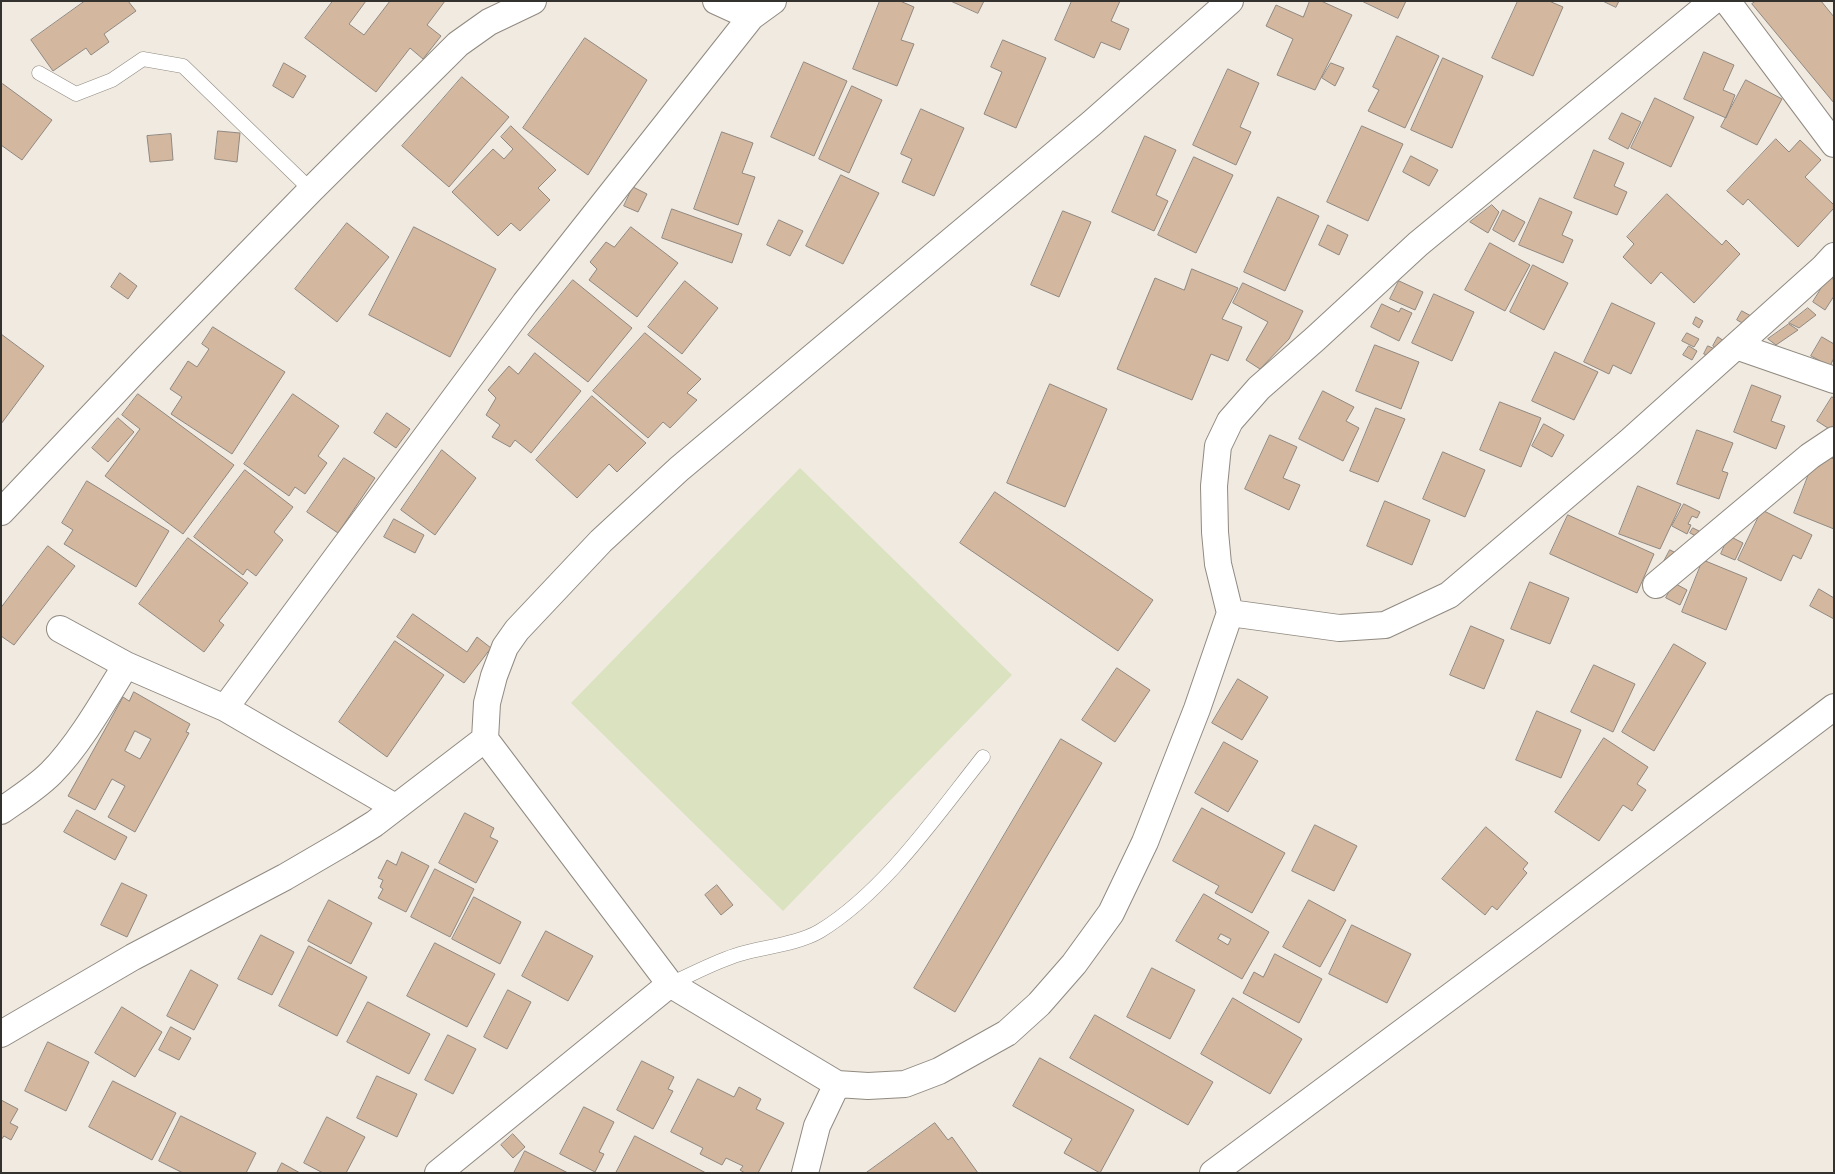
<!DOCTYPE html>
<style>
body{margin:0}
#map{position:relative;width:1835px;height:1174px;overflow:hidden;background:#f1eae1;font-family:Raleway,sans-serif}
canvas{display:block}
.frame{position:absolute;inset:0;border:2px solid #34322e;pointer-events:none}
</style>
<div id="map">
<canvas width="1835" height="1174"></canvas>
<div class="frame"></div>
</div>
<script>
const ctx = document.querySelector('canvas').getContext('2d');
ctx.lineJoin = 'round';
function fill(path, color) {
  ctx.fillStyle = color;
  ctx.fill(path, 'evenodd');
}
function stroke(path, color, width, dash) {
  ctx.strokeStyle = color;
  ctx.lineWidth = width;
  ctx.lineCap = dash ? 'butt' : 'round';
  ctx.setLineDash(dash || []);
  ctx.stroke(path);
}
const green = new Path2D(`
 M800 468 1012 675 783 911 571 703Z`);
const building = new Path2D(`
 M85 1H128L136 11 104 34 109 42 91 55 86 48 53 71 31 40Z
 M333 1H366L349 24 364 35 390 1H445L427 25 441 36 423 59 410 48 376 92 305 38Z
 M880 1H900L914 7 901 40 914 44 897 86 853 69Z
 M951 1H984L978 13Z
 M1072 1H1120L1111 21 1129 29 1120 50 1101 42 1094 58 1055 40Z
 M1310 1H1321L1352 15 1315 90 1277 75 1293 39 1266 26 1276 5 1303 17Z
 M1362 1H1406L1398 18Z
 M1518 1H1549L1563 7 1533 76 1492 58Z
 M1603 1H1619L1616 7Z
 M1756 1H1821L1834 17V103L1752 4Z
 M1397 36 1439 56 1405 128 1368 111 1379 90 1373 87Z
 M585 38 647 80 588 175 523 128Z
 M1003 40 1046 58 1016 128 984 114 1002 72 991 67Z
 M1704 52 1734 65 1723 90 1735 95 1726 118 1684 99Z
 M1443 58 1483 76 1452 148 1411 130Z
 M804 62 847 81 814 156 771 137Z
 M284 63 306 76 293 98 273 86Z
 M1331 63 1344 68 1335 86 1322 78Z
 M1228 69 1259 83 1240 127 1251 132 1236 165 1193 145Z
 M462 77 509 117 449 187 402 146Z
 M1746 80 1782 99 1757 145 1721 127Z
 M3 84 52 120 22 160 1 145V85Z
 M852 86 882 100 849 173 819 159Z
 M1655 98 1694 117 1671 167 1631 148Z
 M921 109 964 128 934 196 902 182 912 159 901 154Z
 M1622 113 1641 122 1628 149 1609 139Z
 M511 126 556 170 538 188 550 200 520 231 511 223 498 236 452 192 493 149 504 159 513 149 501 137Z
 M1362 126 1403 144 1368 221 1327 202Z
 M218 131 240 133 237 162 215 159Z
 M722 132 753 143 742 173 755 177 738 225 694 209Z
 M171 134 173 160 150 162 147 136Z
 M1145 136 1176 150 1156 195 1168 201 1154 231 1112 212Z
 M1776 139 1789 152 1800 140 1821 160 1805 177 1834 205V208L1798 247 1748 199 1743 205 1727 191Z
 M1594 150 1624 163 1614 186 1627 192 1617 215 1574 198Z
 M1411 156 1438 170 1429 186 1403 172Z
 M1194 157 1233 175 1196 253 1158 235Z
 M841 175 879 193 843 264 806 246Z
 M633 187 647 194 638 212 624 206Z
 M1667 194 1722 245 1726 240 1740 254 1694 303 1661 272 1651 284 1623 257 1634 244 1627 237Z
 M1278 197 1319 216 1285 291 1244 272Z
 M1540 198 1572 212 1562 235 1573 240 1563 263 1519 245Z
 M1492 205 1499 212 1488 233 1470 222Z
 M672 209 742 234 732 263 662 238Z
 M1503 210 1525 222 1514 242 1493 230Z
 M1063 211 1091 222 1059 297 1031 285Z
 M779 220 803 231 790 256 767 245Z
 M347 223 389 257 337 322 295 289Z
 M1328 225 1348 235 1339 255 1319 245Z
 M414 227 496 269 450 357 369 315Z
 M631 227 678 263 637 317 589 280 597 269 590 262 606 242 614 247Z
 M1490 243 1530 265 1505 311 1465 290Z
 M1533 265 1568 283 1544 330 1510 312Z
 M1192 269 1238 288 1222 319 1242 327 1228 361 1211 354 1192 400 1117 369 1155 278 1184 290Z
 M120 273 137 286 128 299 111 287Z
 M1829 276 1834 280V296L1825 310 1813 302Z
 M573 280 632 328 588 382 528 335Z
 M685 281 718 308 682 354 648 327Z
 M1399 281 1423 292 1415 310 1390 299Z
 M1243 283 1303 311 1289 339 1260 369 1246 360 1268 322 1233 303Z
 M1434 294 1474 312 1452 361 1412 343Z
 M1612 303 1655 323 1631 374 1613 365 1609 374 1584 362Z
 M1382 304 1399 312 1401 308 1412 313 1399 341 1371 327Z
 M1808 308 1816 315 1799 328 1789 323Z
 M1742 311 1751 316 1746 325 1737 320Z
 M1696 317 1703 321 1699 328 1693 324Z
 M1789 324 1798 330 1776 345 1768 339Z
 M213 327 285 372 232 454 171 414 182 397 170 389 188 361 197 367 209 349 202 344Z
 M645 333 701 379 687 393 697 400 670 428 663 422 648 438 593 391Z
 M1687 333 1699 339 1694 347 1682 341Z
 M1 334 44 366 1 424Z
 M1718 337 1724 341 1719 350 1713 346Z
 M1822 337 1834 344V358L1830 366 1811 356Z
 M1375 345 1419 362 1401 409 1356 391Z
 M1689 346 1697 351 1692 360 1683 355Z
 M1708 346 1715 349 1711 357 1704 354Z
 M1555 352 1598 372 1574 420 1532 401Z
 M535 353 581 391 531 453 515 440 510 447 492 437 500 425 486 415 496 398 488 390 509 366 518 374Z
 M1050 384 1107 409 1065 507 1007 483Z
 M1752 385 1781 396 1771 421 1785 426 1776 449 1734 432Z
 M1323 391 1354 407 1346 421 1359 428 1343 461 1299 439Z
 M138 394 234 465 183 534 105 476 140 429 122 415Z
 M293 394 339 426 318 456 327 463 305 494 295 487 289 496 244 464Z
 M592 396 646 443 617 472 609 464 577 498 536 460Z
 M1832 397 1834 398V432L1817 421Z
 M1500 402 1541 418 1521 467 1480 450Z
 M1376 408 1405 419 1378 482 1350 471Z
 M387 413 410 429 396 448 374 433Z
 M118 418 134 432 108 462 92 448Z
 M1544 424 1564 435 1552 457 1532 446Z
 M1697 430 1733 443 1722 471 1728 473 1719 499 1677 484Z
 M1270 435 1297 447 1283 478 1300 485 1289 510 1245 489Z
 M442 450 476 478 435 535 401 510Z
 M1443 452 1485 470 1465 517 1423 499Z
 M1817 453 1834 459V529L1794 513Z
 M344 458 375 478 338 533 307 512Z
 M245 470 293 507 274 532 283 540 256 576 247 569 243 575 194 537Z
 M87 481 169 531 136 587 64 544 73 530 62 523Z
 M1638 486 1681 504 1660 549 1619 534Z
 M995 492 1153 600 1118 651 960 543Z
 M1385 501 1430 520 1412 565 1367 546Z
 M1684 504 1700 512 1697 518 1692 516 1688 524 1691 525 1687 534 1672 526Z
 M1762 510 1812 535 1801 559 1793 555 1781 581 1738 560Z
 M1568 515 1654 554 1637 593 1550 554Z
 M394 519 424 535 415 553 384 537Z
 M1693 528 1699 531 1696 536 1690 533Z
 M1729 536 1743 543 1735 560 1721 554Z
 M188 538 248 583 219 621 224 625 204 652 139 604Z
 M48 546 75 566 14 645 1 636V608Z
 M1670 550 1680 555 1663 563Z
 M1703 560 1747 578 1726 630 1682 612Z
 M1530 582 1569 598 1550 644 1511 629Z
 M1674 583 1687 590 1680 605 1666 598Z
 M1819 589 1834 598V619L1810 606Z
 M413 614 467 652 477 637 491 648 464 683 397 637Z
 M1471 626 1504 640 1484 689 1450 675Z
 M395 641 444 675 387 757 339 722Z
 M1674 644 1706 663 1654 751 1622 732Z
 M1594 665 1635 684 1613 732 1571 712Z
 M1117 668 1150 690 1115 742 1082 720Z
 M1238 679 1268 697 1242 740 1212 723Z
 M134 692 190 724 186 732 189 733 135 832 108 817 125 786 112 779 95 810 68 796 123 697 129 701ZM135 731 151 739 140 759 125 751Z
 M1537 711 1581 730 1561 778 1516 760Z
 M1604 738 1648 767 1637 784 1646 790 1632 811 1623 805 1599 841 1555 812Z
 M1061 739 1102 763 955 1012 914 988Z
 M1224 742 1258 761 1228 812 1195 793Z
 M1202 808 1285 853 1252 913 1215 893 1219 886 1173 861Z
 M77 810 127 837 115 860 64 832Z
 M465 813 494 828 490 837 498 841 476 883 439 863Z
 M1315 825 1357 846 1334 891 1292 871Z
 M1486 827 1528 863 1523 869 1527 873 1497 910 1492 906 1485 915 1442 879Z
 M402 852 429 866 406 912 378 898 383 889 380 887 383 880 378 878 387 860 396 865Z
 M435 869 474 889 450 937 411 917Z
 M122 883 147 895 127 937 101 925Z
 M717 885 733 905 721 915 705 895Z
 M1204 894 1269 932 1242 979 1176 941ZM1221 934 1231 939 1228 945 1218 939Z
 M474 897 521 922 500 964 452 939Z
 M329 900 372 923 351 964 308 941Z
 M1309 900 1346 920 1320 967 1283 947Z
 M1352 925 1411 954 1387 1003 1329 974Z
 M546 931 593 956 568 1001 522 976Z
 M261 935 294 952 272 995 238 979Z
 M435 943 495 974 467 1027 407 996Z
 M309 946 367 977 337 1036 279 1006Z
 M1275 954 1322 979 1299 1023 1243 993 1254 972 1263 977Z
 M1152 968 1195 990 1170 1039 1127 1017Z
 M191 970 218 985 194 1030 167 1016Z
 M508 990 531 1002 507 1049 484 1037Z
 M1233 998 1302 1039 1270 1094 1201 1054Z
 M368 1002 430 1034 409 1074 347 1042Z
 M122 1007 162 1032 135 1077 95 1053Z
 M1095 1015 1213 1082 1188 1125 1070 1058Z
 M171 1027 191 1038 179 1060 159 1050Z
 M448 1035 476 1049 453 1094 425 1080Z
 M48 1042 89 1062 66 1111 25 1091Z
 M1040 1058 1134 1110 1100 1173 1064 1153 1072 1139 1013 1106Z
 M642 1061 674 1077 668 1089 673 1091 653 1129 617 1110Z
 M377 1076 417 1094 397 1137 357 1118Z
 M698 1079 734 1097 739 1087 761 1099 756 1109 784 1123 758 1173H745L740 1170 743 1166 726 1158 722 1165 700 1154 703 1148 671 1132Z
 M113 1081 176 1113 152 1160 89 1127Z
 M1 1100 18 1109 10 1123 18 1127 11 1140 4 1136 1 1140Z
 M584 1107 614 1122 599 1152 604 1154 595 1172 560 1154Z
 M181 1116 256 1153 246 1173H183L159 1161Z
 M327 1117 365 1137 346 1173H323L304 1163Z
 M935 1123 948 1140 952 1137 978 1173H866Z
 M513 1134 525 1147 513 1158 501 1145Z
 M635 1136 706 1173H616Z
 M525 1151 568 1173H514Z
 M282 1163 300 1173H277Z`);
const service = new Path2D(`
 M39 73 76 94 112 80 143 59 183 66 311 190
 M670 984C693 974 716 961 740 954 764 947 798 944 820 931 885 891 936 816 983 757`);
const minor = new Path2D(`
 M716 1 751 17
 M1727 1 1834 144
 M1736 346 1834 380
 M1 512 147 358 311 190 458 44 489 22 533 1
 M1656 585 1810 456 1834 440
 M1230 613 1339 628 1385 625 1449 595 1629 442 1823 268 1834 256
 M60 629 126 665 225 708 395 807
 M225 708 525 303 751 17 773 1
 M1 811C18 799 36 788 51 773 79 745 105 699 126 665
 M670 984 837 1084 868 1086 905 1084 939 1071 1007 1033 1039 1004 1074 964 1111 913 1145 842 1197 709 1230 613 1218 564 1215 532 1214 486 1218 446 1230 421 1259 388 1315 339 1418 244 1713 1
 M1 1034 133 957 285 877 345 842 374 824 485 739 487 703 494 676 505 647 517 630 601 541 679 469 1092 123 1230 1
 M438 1173 670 984 485 739
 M805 1173 817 1126 837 1084
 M1213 1173 1529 938 1834 707`);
fill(green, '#dae2c0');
fill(building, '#d3b89f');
stroke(building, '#908880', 1);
stroke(service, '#908a81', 15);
stroke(minor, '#908a81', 28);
stroke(service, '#fff', 14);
stroke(minor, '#fff', 26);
</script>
